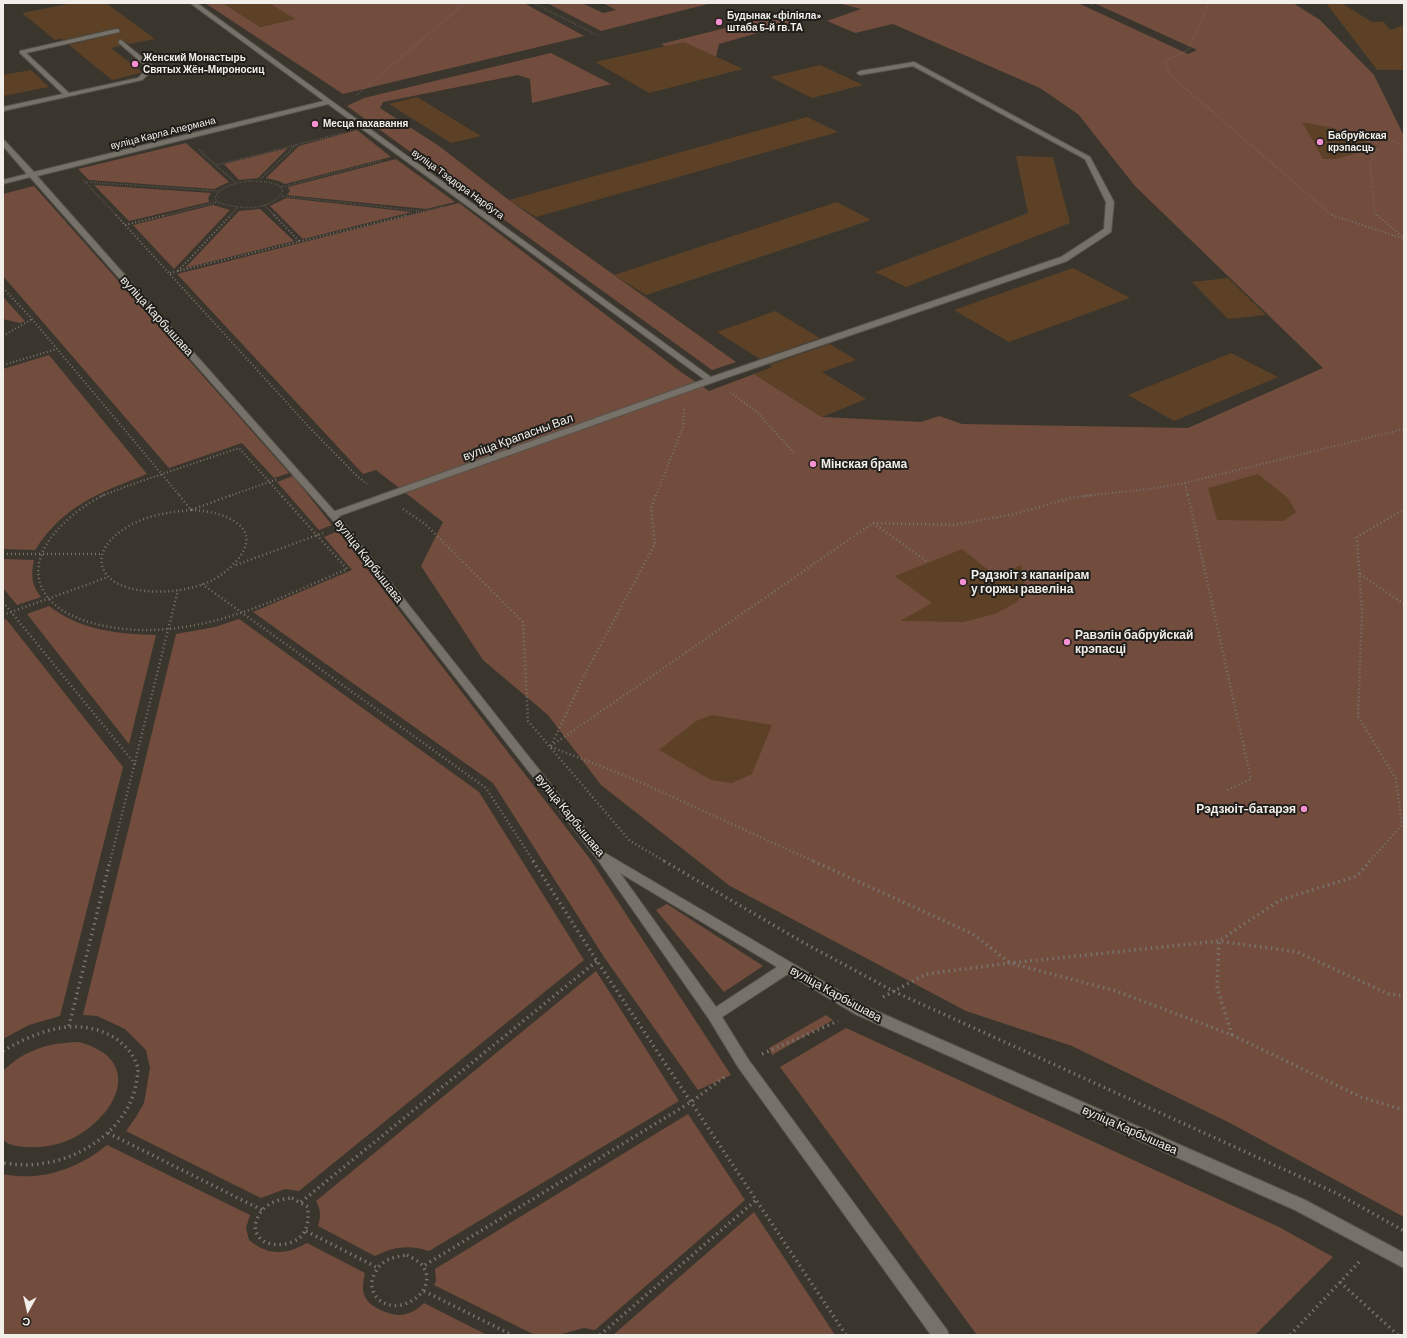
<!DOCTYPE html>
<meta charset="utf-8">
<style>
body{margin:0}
#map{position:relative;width:1407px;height:1338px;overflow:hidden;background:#3a362d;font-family:Barlow,sans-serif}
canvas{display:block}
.frame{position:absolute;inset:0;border:4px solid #f2efea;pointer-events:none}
.north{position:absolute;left:8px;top:1290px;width:40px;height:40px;-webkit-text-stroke:3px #201e1a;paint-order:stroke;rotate:188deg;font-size:11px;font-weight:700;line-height:16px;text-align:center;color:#f2efea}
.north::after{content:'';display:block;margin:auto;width:14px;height:18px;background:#f2efea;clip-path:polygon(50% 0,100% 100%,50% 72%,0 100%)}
</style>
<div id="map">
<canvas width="1407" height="1338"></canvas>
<div class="frame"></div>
<div class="north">С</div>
</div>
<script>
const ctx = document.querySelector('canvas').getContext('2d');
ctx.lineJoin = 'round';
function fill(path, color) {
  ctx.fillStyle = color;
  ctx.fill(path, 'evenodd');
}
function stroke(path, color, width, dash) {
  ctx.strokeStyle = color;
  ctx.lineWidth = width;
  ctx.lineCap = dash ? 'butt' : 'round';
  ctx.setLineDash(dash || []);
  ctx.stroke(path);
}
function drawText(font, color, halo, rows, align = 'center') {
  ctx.font = font + ' Barlow,sans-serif';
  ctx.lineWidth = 4;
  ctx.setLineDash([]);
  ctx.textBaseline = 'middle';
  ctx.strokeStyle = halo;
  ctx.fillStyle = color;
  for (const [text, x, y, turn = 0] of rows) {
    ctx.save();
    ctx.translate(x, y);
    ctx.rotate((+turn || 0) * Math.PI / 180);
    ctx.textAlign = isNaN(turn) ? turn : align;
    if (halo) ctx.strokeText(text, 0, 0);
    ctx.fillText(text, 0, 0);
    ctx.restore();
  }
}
const green = new Path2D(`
 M205 3H223L260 27 294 19 269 3H524L584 36 343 94Z
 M547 3H582L603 13 616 10 603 3H712L601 31Z
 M838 3H1078L1188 54 1197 50 1094 3H1293L1320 20 1374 75 1404 136V1217L1230 1123 1072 1046 966 1011 730 886 601 785 548 715 483 660 421 566 443 522 376 470 363 474 177 274 459 203 681 372 709 391 754 374 822 417 921 422 939 416 962 424 1188 428 1323 368 1135 186 1078 114 1040 88 893 24 855 33 827 21 861 9Z
 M798 10 813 17 719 44 716 57 696 63 661 44Z
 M551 53 611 84 532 103 530 79 518 75 383 102 380 108 439 146 509 200 736 362 712 370 347 106 364 98Z
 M357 130 391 157 285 184 279 181 266 178 299 146Z
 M186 143 229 182 214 189 89 180 78 169Z
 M288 148 258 178 239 180 224 164Z
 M396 159 455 202 426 209 287 195 290 191 288 187Z
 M94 185 211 193 208 198 209 202 129 221Z
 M34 186 289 473 274 478 242 443 169 468 3 276V194Z
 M286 198 412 212 303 239 270 206Z
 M213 205 230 210 174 269 133 225Z
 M260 209 294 241 185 268 239 211Z
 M3 297 25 321 20 323 3 319Z
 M49 355 147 474C99 493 64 505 35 550L3 549V369Z
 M293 476 332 525 319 530 277 482Z
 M338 531 590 859 731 1075 698 1090 604 957 493 783 253 612 352 570 324 537Z
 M3 559 34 560C31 574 31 585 41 597L17 605 3 588Z
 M49 606C80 630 117 634 156 635L129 744 27 614Z
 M6 619 123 767 60 1016 29 1025 3 1039V620Z
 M239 619 479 792 584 960 299 1191 285 1189 261 1198 126 1131 136 1117 144 1103 150 1068 146 1050 125 1029 97 1016 83 1015 176 634 215 627Z
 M667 904 763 966 724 992 656 910Z
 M596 971 679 1101 429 1251C410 1244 392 1247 375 1256L318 1226C321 1216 321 1210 316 1201Z
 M826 1015 833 1020 772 1055 769 1048Z
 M846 1028 1279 1227 1333 1257 1255 1335H977L780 1067Z
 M79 1042C142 1059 120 1111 77 1136 63 1144 45 1148 29 1147 20 1147 10 1146 3 1140V1071C26 1049 48 1043 79 1042Z
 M688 1114 745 1200 595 1330 584 1328 558 1335H535L434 1285 436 1281 435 1269Z
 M107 1145 250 1215 246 1228 249 1240C268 1256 286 1255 307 1243L365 1273C363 1282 361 1293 367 1300 373 1309 396 1318 406 1314 413 1312 419 1308 424 1303L487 1335H3V1174C40 1182 78 1169 107 1145Z
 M754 1212 835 1335H613Z`);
const building = new Path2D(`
 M73 3H106L155 39 129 44 120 39 118 41 120 46 111 48 142 72 140 73 112 80 69 45 119 33 120 29 117 28 63 40 61 38 55 40 22 13Z
 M223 3H269L295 19 260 27Z
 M1326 3H1341L1372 22H1384L1390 30 1404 25V70H1377Z
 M684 42 743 69 649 93 595 62Z
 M820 65 863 85 812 98 770 77Z
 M31 70 49 87 3 96V75Z
 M417 97 481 136 451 143 389 104Z
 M807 117 838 132 536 217 509 200Z
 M1302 122 1333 128 1379 147 1336 159H1323Z
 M1016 156 1053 157 1070 223 906 287 875 272 1028 213Z
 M837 202 871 220 646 295 614 275Z
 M1073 268 1130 298 1009 342 954 310Z
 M1228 278 1266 315 1228 319 1192 282Z
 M775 311 820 338 760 359 717 332Z
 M830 344 856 360 822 372 866 399 822 417 754 374 772 367 769 365Z
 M1231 353 1278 377 1174 421 1128 395Z
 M1258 474 1288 498 1296 512 1284 521 1217 520 1208 488Z
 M962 549 996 576 1021 565 1025 587 1017 602 995 614 963 622 900 621 932 603 895 576Z
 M712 715 772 725 752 774 732 783 711 780 659 750 696 721Z`);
const pathFar3 = new Path2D(`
 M533 3 599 36
 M1209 3 1188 50 1165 61 1170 75 1333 216
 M1091 5 1101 3
 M357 95 465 3
 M1371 132 1378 148 1370 164 1375 213 1378 216
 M1371 132 1404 146
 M296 145 343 133
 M199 150 236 183
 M216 165 296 145 260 180
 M83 180 117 216
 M249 181C260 182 278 180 283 191 270 213 238 209 217 202L215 197C221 185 237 183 249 181Z
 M85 182 218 191
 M281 187 381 161
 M282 196 420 211
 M264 205 275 216
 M162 216 217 202
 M230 216 237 208
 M404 216 444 206`);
const pathFar2 = new Path2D(`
 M116 215 309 427 357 476 367 484
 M274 215 299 241
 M1332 215 1404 239
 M1377 215 1404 238
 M125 225 166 215
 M178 271 231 215
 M170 273 408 215
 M3 288 32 319 180 496
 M3 336 32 319
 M3 365 57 349
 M730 392 757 412 795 454
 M1185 483 1188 496
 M101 496 133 484 239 448 282 496
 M229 496 278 479
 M656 496 683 427 684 408
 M1084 496 1149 489 1185 483 1404 429`);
const pathFar1 = new Path2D(`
 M104 495C69 512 14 559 50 600 71 623 116 630 146 630 218 630 282 597 347 569L281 495
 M179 495 191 510 232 495
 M1188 495 1251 779 1227 790
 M403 509 425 524 523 622 528 721 630 841 666 862
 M191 510C207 511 223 513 237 523 263 542 229 572 211 581 191 590 167 593 146 591 96 587 85 551 129 526 148 515 170 512 191 510Z
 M873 523 953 525 1015 514 1070 498 1093 495
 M3 554H102
 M236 565 323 533
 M1360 574 1404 604
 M202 584 486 788 534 862
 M3 602 135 764
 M3 615 108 577
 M551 746 873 523 928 562
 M551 746 585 674 655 544 651 508 656 495
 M551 747 631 778 815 862
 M110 862 178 590
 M1369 862 1402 825 1396 779 1358 716 1362 613 1357 537 1399 512 1404 511`);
const path = new Path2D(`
 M533 861 597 961 846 1335
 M664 861 804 943 895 992 1338 1194 1404 1231
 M813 861 973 934 1010 963 1116 991 1232 1035 1361 1097 1404 1110
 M883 997 926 974 1010 963 1219 941 1297 952 1389 994 1404 996
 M69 1026 110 861
 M1232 1035 1217 988 1219 941 1280 900 1357 876 1370 861
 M3 1051C38 1030 83 1014 119 1041 128 1048 136 1058 138 1069 138 1074 137 1079 136 1084 129 1125 86 1157 45 1163 31 1166 18 1165 3 1163
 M762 1054 838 1021
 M108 1133 262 1210
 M292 1198 308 1207C308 1217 309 1225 303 1234 295 1246 268 1249 259 1237 255 1232 255 1228 256 1222 261 1205 276 1199 292 1198Z
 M301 1202 597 961
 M306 1231 378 1268
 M407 1255C412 1258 419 1261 422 1265 435 1283 419 1301 401 1305 380 1309 364 1290 376 1271 383 1259 394 1257 407 1255Z
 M425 1265 691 1102 727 1075
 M1340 1282 1398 1335
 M424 1291 512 1335
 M600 1335 756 1200
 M1290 1335 1360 1261`);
const service = new Path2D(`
 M117 29 119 30V32L26 53 69 93 138 78 148 68 119 43V41L121 40 155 68 142 80 3 111V107L63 94 20 53V51Z
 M914 62 1090 157 1114 202 1111 232 1067 261 714 382 336 517H330L328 515 330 513 708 378 1061 257 1104 229 1106 202 1085 159 913 66 860 75 857 73 860 71Z`);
const minor = new Path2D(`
 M190 3H197L715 380 714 382H708L328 104 37 176 336 513 605 853 865 1006 1305 1200 1404 1253V1268L1295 1210 855 1014 788 974 722 1017 748 1059 947 1330 949 1335H931L738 1067 709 1019 598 860 330 517 30 177 3 184V180L27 174 3 146V140L5 141 34 172 324 101ZM620 873 777 967 716 1007Z`);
const markers = [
 [719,22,4,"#f590d1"],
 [135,64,4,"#f590d1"],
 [315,124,4,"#f590d1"],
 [1320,142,4,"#f590d1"],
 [813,464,4,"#f590d1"],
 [963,582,4,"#f590d1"],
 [1067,642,4,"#f590d1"],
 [1304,809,4,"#f590d1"]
];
const farPoinames = [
 ["Будынак «філіяла»",727,16],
 ["штаба 5-й гв.ТА",727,28],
 ["Женский Монастырь",143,58],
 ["Святых Жён-Мироносиц",143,70],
 ["Месца пахавання",323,124],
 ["Бабруйская",1328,136],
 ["крэпасць",1328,148]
];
const farStreetnames = [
 ["вуліца Карла Апермана",163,133,-14],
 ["вуліца Тэадора Нарбута",458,184,36]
];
const streetNames = [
 ["вуліца Карбышава",157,316,48],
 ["вуліца Крапасны Вал",518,437,-20],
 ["вуліца Карбышава",369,561,52],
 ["вуліца Карбышава",570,815,51],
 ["вуліца Карбышава",836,994,29],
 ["вуліца Карбышава",1130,1130,24]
];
const poiNames = [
 ["Мінская брама",821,464],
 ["Рэдзюіт з капанірам",971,575],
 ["у горжы равеліна",971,589],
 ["Равэлін бабруйскай",1075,635],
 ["крэпасці",1075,649],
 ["Рэдзюіт-батарэя",1296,809,"right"]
];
fill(green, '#724d3e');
fill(building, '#5d4126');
stroke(service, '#57544d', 2);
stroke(minor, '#57544d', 2);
stroke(pathFar3, '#78746d', 1.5, [0.5, 2]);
stroke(pathFar2, '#78746d', 2, [1, 2.5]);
stroke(pathFar1, '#78746d', 2.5, [1, 3]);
stroke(path, '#78746d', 3.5, [1.5, 4]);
fill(service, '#777269');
fill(minor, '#777269');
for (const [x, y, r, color] of markers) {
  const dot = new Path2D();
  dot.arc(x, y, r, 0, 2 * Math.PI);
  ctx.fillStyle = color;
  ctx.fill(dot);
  stroke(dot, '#201e1a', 1.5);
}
drawText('bold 10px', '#f2efea', '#201e1a', farPoinames, 'left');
drawText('10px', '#f2efea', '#201e1a', farStreetnames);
drawText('12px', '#f2efea', '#201e1a', streetNames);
drawText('bold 12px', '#f2efea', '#201e1a', poiNames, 'left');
</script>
